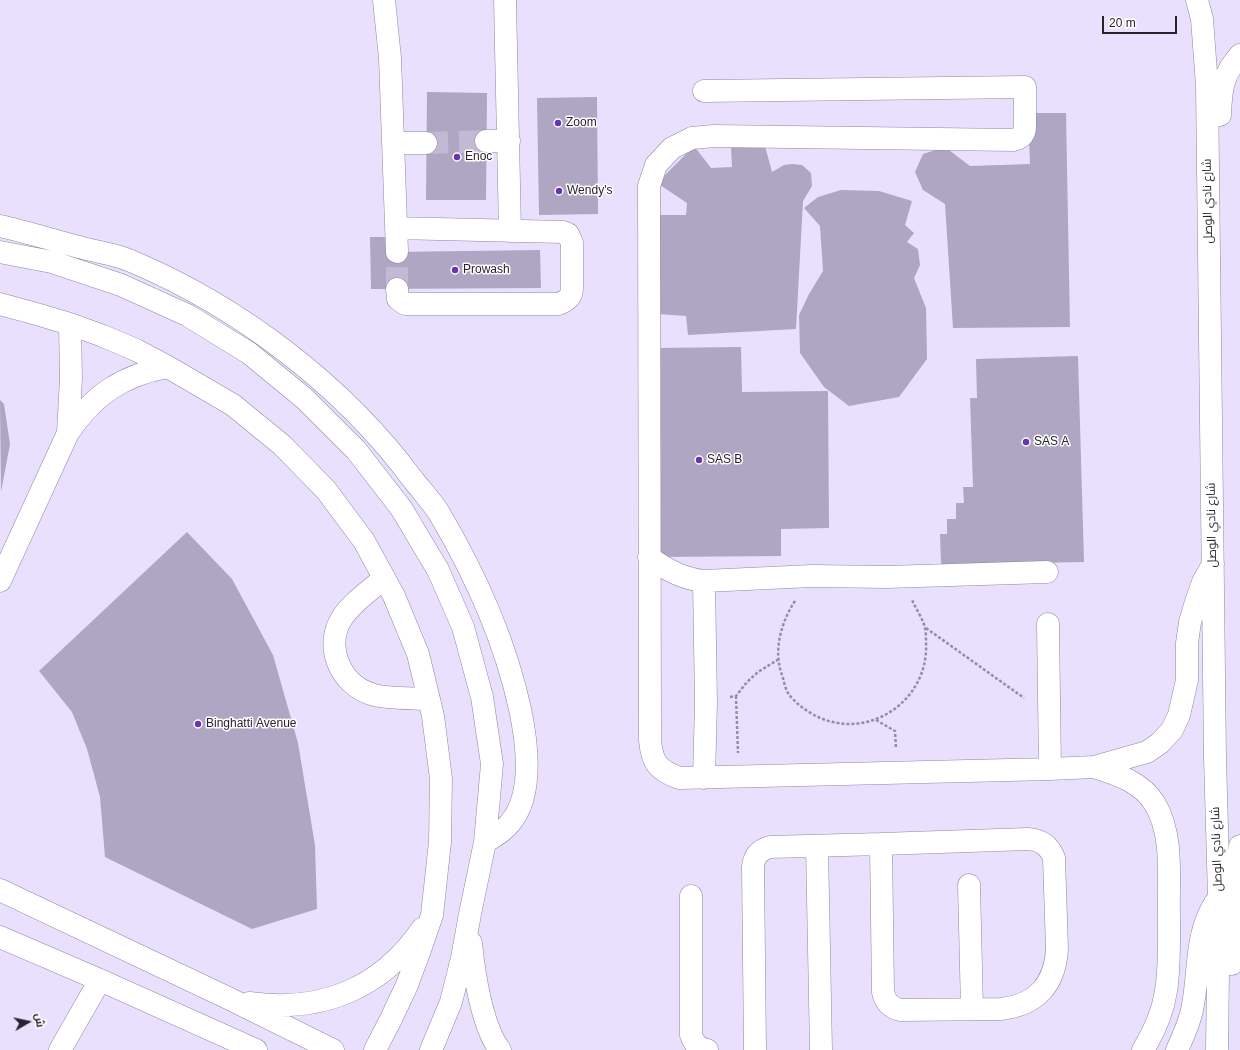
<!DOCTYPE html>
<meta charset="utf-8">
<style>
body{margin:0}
#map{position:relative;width:1240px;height:1050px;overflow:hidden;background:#e9e0fe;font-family:Helvetica,Cairo,sans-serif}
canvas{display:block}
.north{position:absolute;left:8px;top:1002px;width:40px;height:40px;-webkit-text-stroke:3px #fff;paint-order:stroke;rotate:81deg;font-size:11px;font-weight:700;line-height:16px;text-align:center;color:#27232e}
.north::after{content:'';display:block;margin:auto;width:14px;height:18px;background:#27232e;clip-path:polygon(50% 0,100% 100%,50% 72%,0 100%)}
.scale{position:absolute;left:1102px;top:16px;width:75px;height:18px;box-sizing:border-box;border:2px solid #27232e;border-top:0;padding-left:5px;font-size:12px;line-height:14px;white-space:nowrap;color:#27232e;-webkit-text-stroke:3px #fff;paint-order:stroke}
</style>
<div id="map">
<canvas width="1240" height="1050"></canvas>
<div class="north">ش</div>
<div class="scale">20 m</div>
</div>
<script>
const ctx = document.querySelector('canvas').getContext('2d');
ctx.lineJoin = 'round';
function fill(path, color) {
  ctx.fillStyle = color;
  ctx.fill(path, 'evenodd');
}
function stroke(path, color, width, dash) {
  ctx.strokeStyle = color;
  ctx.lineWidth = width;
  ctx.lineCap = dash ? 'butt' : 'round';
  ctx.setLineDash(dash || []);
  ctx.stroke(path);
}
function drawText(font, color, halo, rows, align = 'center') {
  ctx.font = font + ' Helvetica,Cairo,sans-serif';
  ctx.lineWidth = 3;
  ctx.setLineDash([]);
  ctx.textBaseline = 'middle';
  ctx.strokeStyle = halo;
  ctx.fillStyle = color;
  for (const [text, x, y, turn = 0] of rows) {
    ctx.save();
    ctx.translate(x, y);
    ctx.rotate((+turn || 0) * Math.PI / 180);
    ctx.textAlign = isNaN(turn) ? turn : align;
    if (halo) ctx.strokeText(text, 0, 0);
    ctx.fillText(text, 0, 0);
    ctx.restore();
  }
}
const building = new Path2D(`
 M427 92 487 93 486 200H426Z
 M597 97 598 214 539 215 537 98Z
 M1028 113H1066L1070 327 953 328 945 204 923 190 915 172 923 154 945 147 970 166 1030 164Z
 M694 146 711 168 732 167 731 146H765L772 172 784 165 793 164 802 165 811 173 812 186 803 201 796 329 688 335 686 316 658 314 656 215H686L687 203 657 183Z
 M841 190 879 191 912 201 905 225 914 233 907 242 918 249 920 265 914 278 926 308 927 359 899 397 849 406 824 387 800 353 799 315 809 294 823 271 820 226 804 208 818 197Z
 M370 237H392V252L540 250 541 288 371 289Z
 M741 347 742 392 828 391 829 528 781 529V556L657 557 655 348Z
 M1078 356 1084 562 941 565 940 534H947V519H956V503H964L963 487H973L970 398H977L976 359Z
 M0 400 4 404 10 444 1 492Z
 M187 532 232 579 273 655 298 743 315 845 317 909 252 929 105 857 100 797 87 749 72 712 39 671Z`);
const minorTunnel = new Path2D(`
 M426 143 486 141
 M397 289V252`);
const path = new Path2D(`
 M795 601C781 622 773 651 782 675 784 681 785 688 788 693 794 702 806 711 816 716 868 742 929 701 926 643 926 638 926 632 925 628 923 619 916 609 912 600
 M926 628 1024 698
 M736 696 738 753
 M730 697 736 696 747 682 758 672 779 659
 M876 720 895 731 896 749`);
const minor = new Path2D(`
 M384 0 390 58 397 252
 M505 0 510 231
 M1197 0 1202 19 1207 85 1215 758 1219 897 1217 1050
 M704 91 1025 87V126C1025 134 1021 138 1014 140L714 136 692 138 672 148 656 165 649 186 650 740C652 763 658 770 679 778L1050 769 1094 767 1147 752 1160 743 1172 730 1179 715 1187 680V643L1190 622 1196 602 1203 582 1213 564
 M1220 115C1221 90 1222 75 1240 55
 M486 141H509
 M393 143H426
 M0 226C27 232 52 240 79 247 96 252 115 254 131 261 240 307 344 386 414 481 422 491 432 502 439 513 475 574 505 640 520 709 527 742 534 795 510 823 504 831 494 837 485 842
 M396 228 563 232 568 234 572 243V288C572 297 567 301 558 304H405L398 299 397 289
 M0 252 52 262 121 285 187 315 249 353 305 399 356 450 401 508 438 570 463 627 482 697 492 764 485 842 470 914 462 958 451 1002 431 1050
 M0 304 33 313 70 324 103 336 136 350 168 367 233 405 282 445 326 490 364 541 394 596 418 654 433 716 441 779 440 842 432 915 420 950 407 985 391 1019 375 1050
 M68 433 71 378 70 324
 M649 557C666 570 683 579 704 581L812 576 887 577 1047 572
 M384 578C371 590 352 602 342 618 324 646 340 684 371 694 385 699 412 698 428 699
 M0 581 68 433C93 395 123 375 168 367
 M704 581 706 703 704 778
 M1048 624 1050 769
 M1094 767C1116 774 1142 782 1155 804 1174 836 1168 879 1169 915 1169 940 1170 966 1166 991 1163 1011 1154 1032 1143 1050
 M1028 839C1041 840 1049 845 1054 858L1057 949C1055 985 1036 1005 1001 1009L900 1010C890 1007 885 1002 883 992L881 844Z
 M817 846 821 1050
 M969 885 972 1009
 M0 890 228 998 333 1050
 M691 896V1035C694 1044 698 1048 707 1050
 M0 937 100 980 256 1050
 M471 943C474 973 482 1027 500 1050
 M1232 964 1240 846
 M249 1003C321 1013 381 989 422 929
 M60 1050 100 980
 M755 1050 753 867C754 856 759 850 770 847L881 844
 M1177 1050C1183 1037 1189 1024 1192 1010 1200 973 1194 937 1215 903`);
const markers = [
 [558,123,4,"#6835ac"],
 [457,157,4,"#6835ac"],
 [559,191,4,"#6835ac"],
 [455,270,4,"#6835ac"],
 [1026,442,4,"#6835ac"],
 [699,460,4,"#6835ac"],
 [198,724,4,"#6835ac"]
];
const poiNames = [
 ["Zoom",566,123],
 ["Enoc",465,157],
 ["Wendy's",567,191],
 ["Prowash",463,270],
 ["SAS A",1034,442],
 ["SAS B",707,460],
 ["Binghatti Avenue",206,724]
];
const streetNames = [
 ["شارع نادي الوصل",1208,201,-91],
 ["شارع نادي الوصل",1212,525,-91],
 ["شارع نادي الوصل",1217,849,-92]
];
fill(building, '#aea6c2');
stroke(minorTunnel, '#c2bad4', 22, [22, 11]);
stroke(minor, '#8e86a1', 23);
stroke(path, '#948ea3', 2.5, [3, 2]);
stroke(minor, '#fff', 22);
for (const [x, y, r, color] of markers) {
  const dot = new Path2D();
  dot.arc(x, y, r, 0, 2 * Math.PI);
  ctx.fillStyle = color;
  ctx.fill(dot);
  stroke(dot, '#fff', 1.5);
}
drawText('12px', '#27232e', '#fff', poiNames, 'left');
drawText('12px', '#27232e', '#fff', streetNames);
</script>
